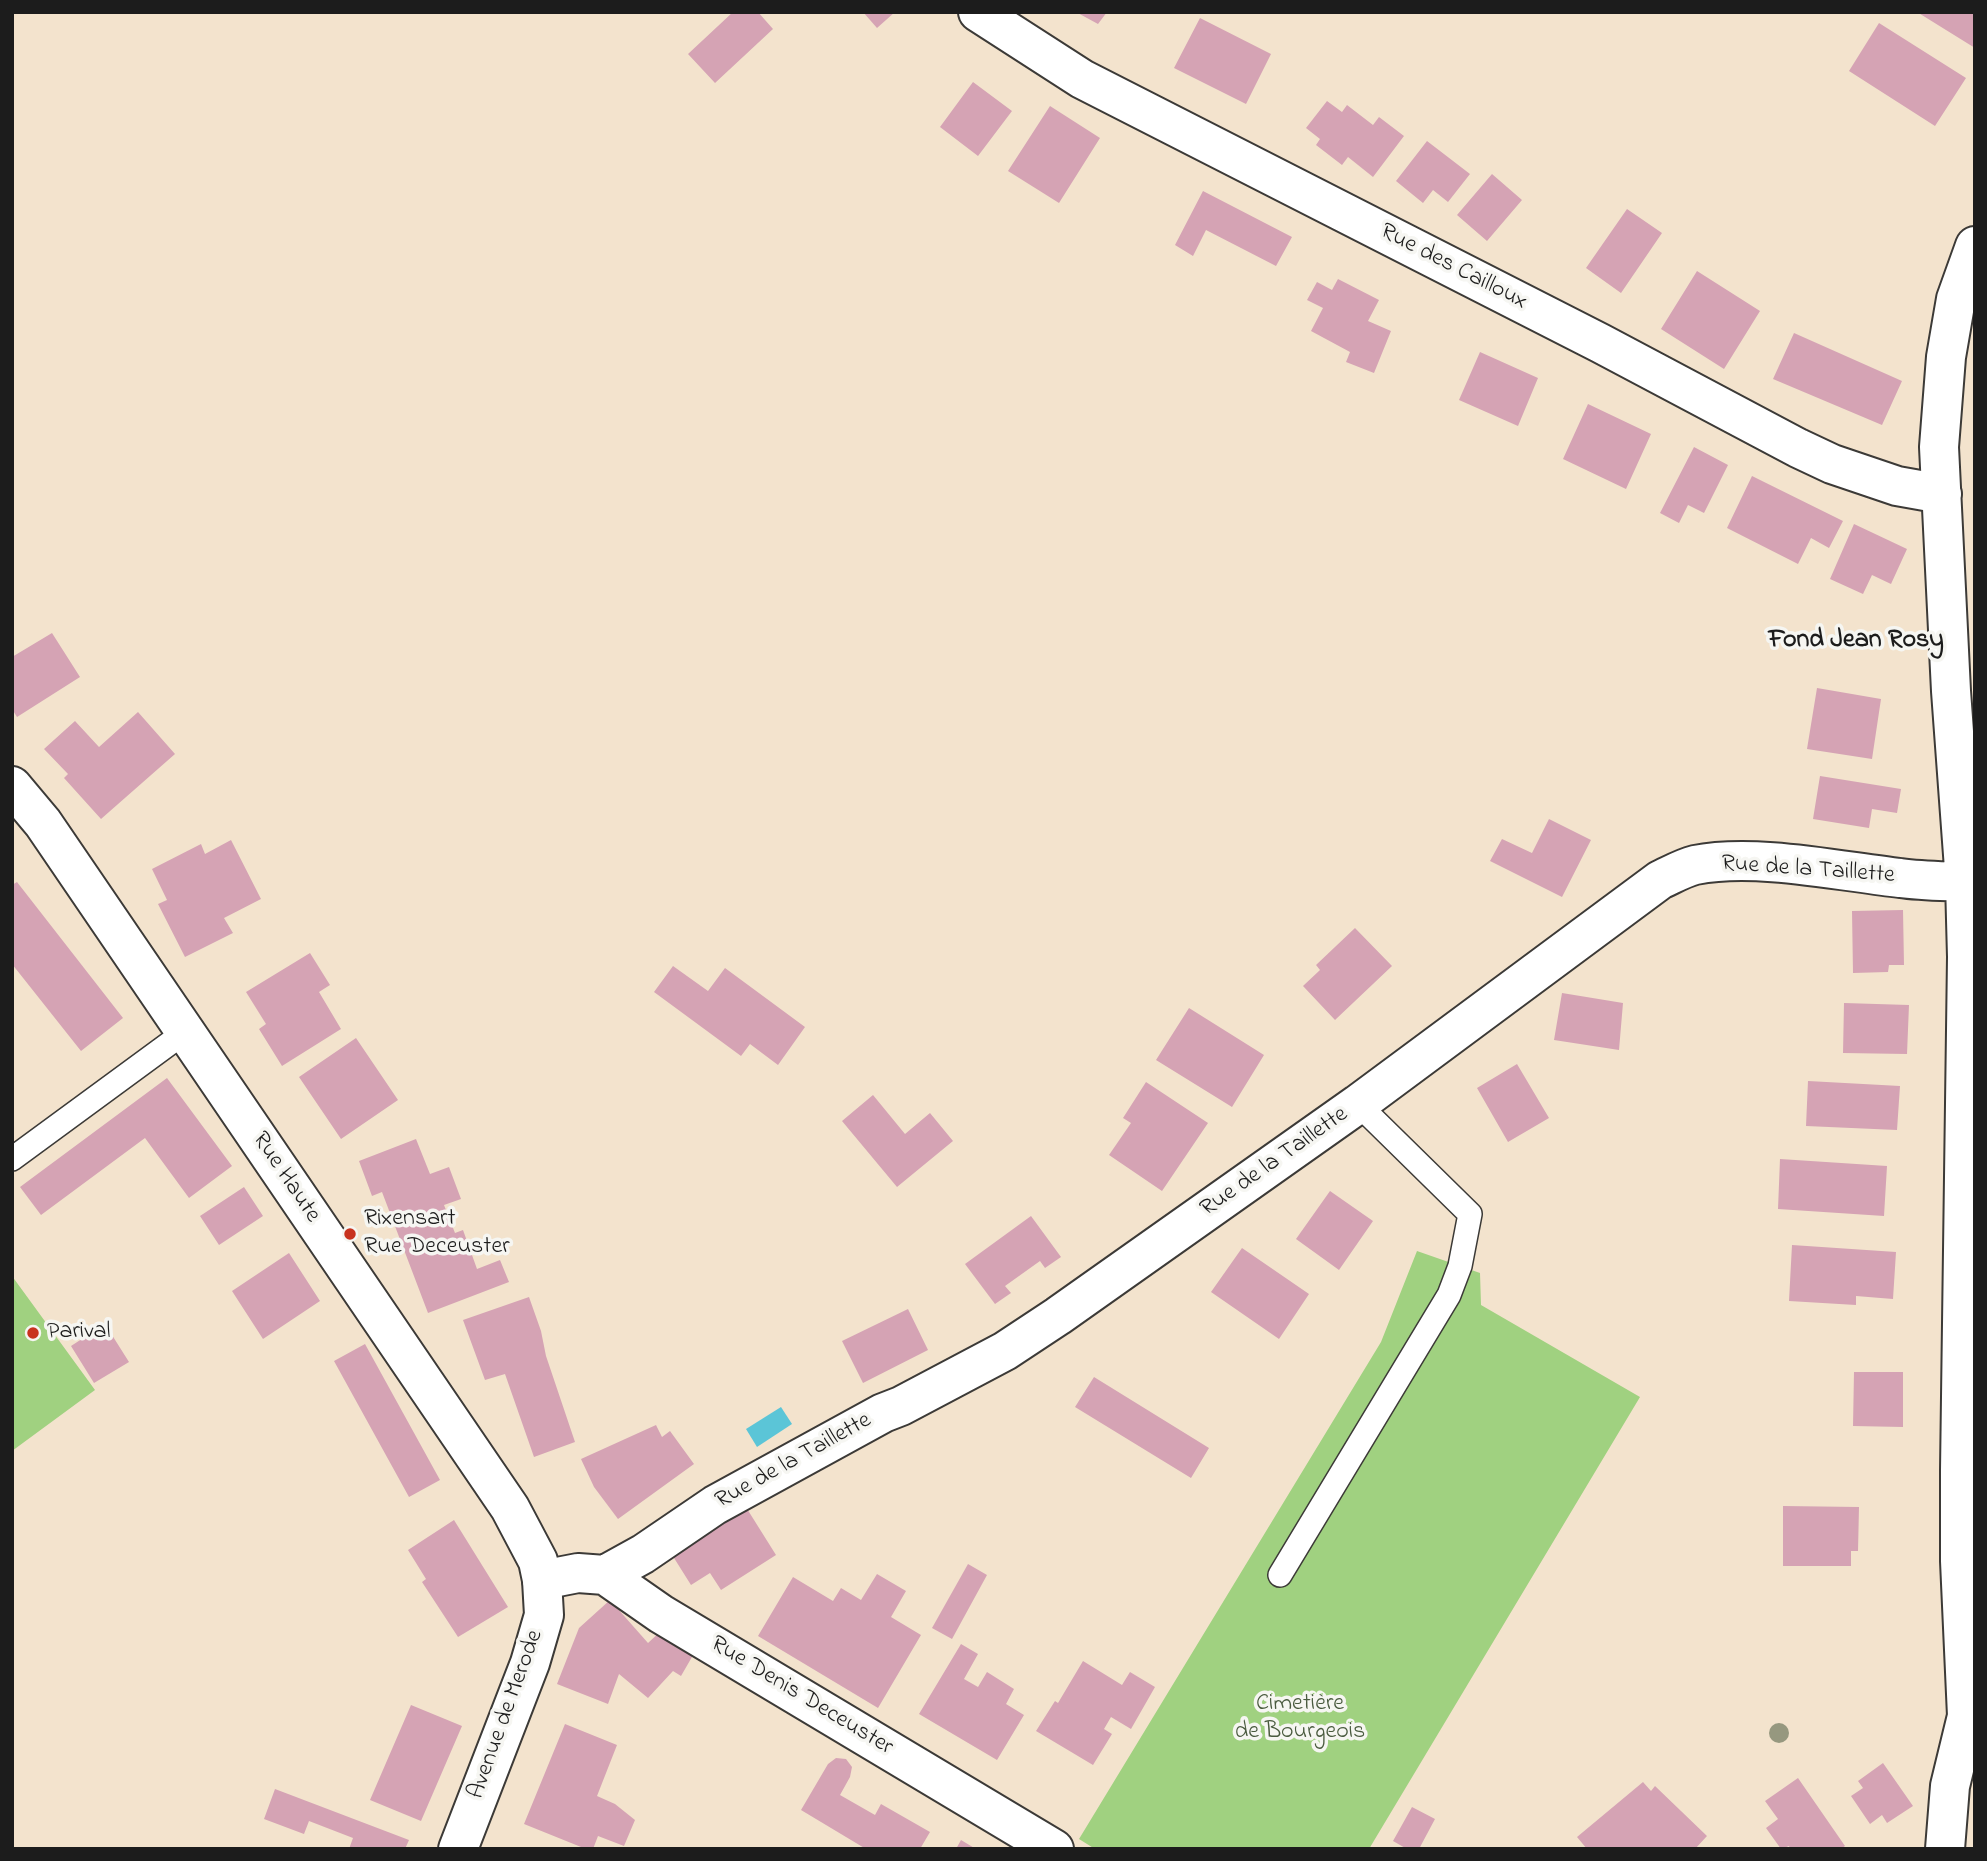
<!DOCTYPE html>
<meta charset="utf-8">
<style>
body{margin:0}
#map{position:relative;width:1987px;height:1861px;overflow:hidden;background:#f3e3cd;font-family:"Indie Flower",sans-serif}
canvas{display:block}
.frame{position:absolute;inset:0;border:14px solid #1c1c1c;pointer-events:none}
</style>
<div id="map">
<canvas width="1987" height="1861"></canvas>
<div class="frame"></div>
</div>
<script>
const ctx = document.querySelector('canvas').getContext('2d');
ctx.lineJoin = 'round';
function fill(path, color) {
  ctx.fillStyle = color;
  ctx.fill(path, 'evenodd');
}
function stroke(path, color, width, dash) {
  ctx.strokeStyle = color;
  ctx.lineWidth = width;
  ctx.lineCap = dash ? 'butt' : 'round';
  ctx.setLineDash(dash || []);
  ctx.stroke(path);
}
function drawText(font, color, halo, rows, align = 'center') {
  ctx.font = font + ' "Indie Flower",sans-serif';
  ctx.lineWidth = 7;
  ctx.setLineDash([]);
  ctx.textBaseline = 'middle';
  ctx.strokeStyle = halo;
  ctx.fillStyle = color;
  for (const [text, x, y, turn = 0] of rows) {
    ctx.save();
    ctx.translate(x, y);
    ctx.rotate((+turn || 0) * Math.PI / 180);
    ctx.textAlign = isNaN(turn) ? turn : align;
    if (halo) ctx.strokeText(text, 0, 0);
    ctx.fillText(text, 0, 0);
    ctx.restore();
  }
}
const green = new Path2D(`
 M1417 1251 1480 1273 1481 1305 1640 1397 1369 1849H1095L1079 1839 1381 1342Z
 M12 1276 95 1390 12 1451Z`);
const water = new Path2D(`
 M781 1407 792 1424 757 1447 746 1429Z`);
const building = new Path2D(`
 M733 12H758L773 29 715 83 688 54Z
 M863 12H895L877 28Z
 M1076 12H1107L1098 24Z
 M1917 12H1975V48Z
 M1200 18 1271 54 1246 104 1174 68Z
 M1879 23 1966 78 1935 126 1849 71Z
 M973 82 1012 111 978 156 940 127Z
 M1327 101 1342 112 1347 105 1373 125 1379 117 1404 136 1373 177 1348 157 1342 165 1316 145 1320 139 1306 128Z
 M1050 106 1100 138 1059 203 1008 171Z
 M1427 141 1470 174 1448 202 1433 190 1423 203 1396 181Z
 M1492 174 1522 200 1487 241 1457 215Z
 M1203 191 1292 237 1276 266 1206 230 1193 256 1175 245Z
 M1627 209 1662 233 1621 293 1586 268Z
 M1697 271 1760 311 1724 369 1661 329Z
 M1338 279 1379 300 1368 321 1391 331 1374 373 1346 362 1350 352 1311 331 1323 308 1307 300 1317 282 1332 290Z
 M1794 333 1902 381 1882 425 1773 379Z
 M1480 352 1538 378 1518 426 1459 400Z
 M1588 404 1651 434 1626 489 1563 459Z
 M1694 447 1728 465 1704 513 1688 505 1679 523 1660 513Z
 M1752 476 1843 521 1829 548 1811 538 1798 564 1727 528Z
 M1854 524 1907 549 1891 584 1872 575 1863 594 1830 579Z
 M52 633 80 677 17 717 12 709V657Z
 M1817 688 1881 699 1872 759 1807 749Z
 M138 712 175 754 101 819 64 778 68 774 44 749 75 721 99 747Z
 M1820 776 1901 789 1897 813 1872 809 1869 828 1813 819Z
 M1549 819 1591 840 1562 897 1490 861 1502 839 1532 853Z
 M231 840 261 899 224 918 233 933 185 957 158 904 167 900 152 869 201 844 205 854Z
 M17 882 123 1018 81 1051 12 964V885Z
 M1903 910 1904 965H1889L1888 972 1853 973 1852 911Z
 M1355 928 1392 966 1335 1020 1303 986 1320 970 1316 965Z
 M310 953 330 985 319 992 341 1029 282 1066 259 1029 266 1024 246 992Z
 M673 966 708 991 725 968 805 1027 778 1065 750 1044 741 1056 654 992Z
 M1562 993 1623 1003 1619 1050 1554 1040Z
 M1844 1003 1909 1005 1907 1054 1843 1053Z
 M1189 1008 1264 1055 1232 1107 1156 1060Z
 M356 1038 398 1100 341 1139 299 1077Z
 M1517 1064 1549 1118 1508 1142 1477 1088Z
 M167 1078 232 1166 189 1198 145 1138 41 1215 20 1187Z
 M1808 1081 1900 1086 1897 1130 1806 1126Z
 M1146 1082 1208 1123 1162 1191 1109 1155 1131 1123 1123 1118Z
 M873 1095 905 1134 930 1113 953 1141 897 1187 842 1121Z
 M416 1139 430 1174 449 1167 461 1199 444 1205 455 1233 463 1230 477 1269 500 1260 509 1282 428 1313 382 1192 372 1196 359 1161Z
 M1780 1159 1887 1166 1884 1216 1778 1209Z
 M244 1187 263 1216 219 1245 200 1216Z
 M1330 1191 1373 1221 1339 1270 1296 1239Z
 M1031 1216 1061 1257 1045 1268 1040 1261 1005 1286 1011 1293 995 1304 965 1264Z
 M1792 1245 1896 1252 1893 1299 1856 1296V1305L1789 1301Z
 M1242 1248 1309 1294 1279 1339 1211 1292Z
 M289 1253 320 1301 263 1339 232 1291Z
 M529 1297 541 1331 546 1356 575 1442 534 1457 505 1374 485 1380 463 1320Z
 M908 1309 928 1350 863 1383 842 1341Z
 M105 1324 129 1362 94 1383 71 1346Z
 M365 1344 440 1480 409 1497 334 1361Z
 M1854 1372H1903V1427L1853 1426Z
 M1094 1377 1209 1448 1191 1478 1075 1407Z
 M656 1425 662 1437 670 1431 694 1464 618 1519 594 1487 581 1459Z
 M744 1504 776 1555 721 1590 710 1573 691 1585 669 1550Z
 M1783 1506 1859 1507 1858 1551H1851V1566H1783Z
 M454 1520 508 1607 458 1637 422 1582 426 1579 408 1550Z
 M968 1564 987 1575 952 1639 932 1628Z
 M877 1574 906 1591 891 1617 921 1635 878 1708 758 1636 793 1577 833 1601 841 1588 861 1600Z
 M610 1600 648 1643 662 1630 696 1650 681 1676 673 1671 648 1698 619 1674 608 1704 557 1684 579 1628Z
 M961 1644 978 1654 964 1679 978 1687 987 1672 1014 1689 1006 1704 1024 1715 997 1760 919 1714Z
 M1083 1661 1122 1685 1130 1672 1155 1687 1131 1729 1111 1717 1104 1729 1112 1734 1093 1765 1036 1731 1055 1701 1058 1703Z
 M411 1705 462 1726 421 1821 370 1800Z
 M565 1724 617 1745 597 1796 615 1804 635 1820 624 1846 598 1836 593 1849H586L524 1824Z
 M836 1758 846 1759 852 1767 850 1777 840 1795 875 1815 881 1804 930 1832 920 1849H866L801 1810 828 1764Z
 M1883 1763 1913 1806 1887 1823 1882 1815 1870 1824 1851 1796 1863 1788 1858 1781Z
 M1798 1778 1845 1846 1841 1849H1790L1789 1846 1781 1849 1766 1828 1778 1819 1765 1801Z
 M1643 1782 1651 1791 1655 1786 1707 1836 1695 1849H1587L1577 1837Z
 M275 1789 409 1840 405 1849H349L353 1838 309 1821 304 1834 264 1819Z
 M1412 1807 1435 1819 1419 1849H1407L1393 1841Z
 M961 1840 976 1849H956Z`);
const lane = new Path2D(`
 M12 1159 185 1032
 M1280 1575 1449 1295 1460 1266 1470 1214 1358 1104`);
const street = new Path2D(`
 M978 12 1082 79 1600 343 1798 448 1832 464 1897 486 1942 494
 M1975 246 1956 299 1946 357 1939 447 1951 691 1965 882 1967 957 1960 1470V1561L1967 1716 1975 1740
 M605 1575 643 1554 715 1505 883 1413 901 1406 1005 1351 1058 1316 1358 1104 1660 880C1671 875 1683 868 1695 865 1755 853 1839 871 1900 878 1921 881 1943 881 1965 882
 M542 1580 578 1573 605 1575 661 1614 1054 1849
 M1945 1849 1950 1786 1967 1716`);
const secondary = new Path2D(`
 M12 786 43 823 510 1508 538 1561 542 1580 544 1615 530 1663 458 1849`);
const trees = [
 [1779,1733]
];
const markers = [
 [350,1234,7,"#c8321e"],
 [33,1333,7,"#c8321e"]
];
const streetNames = [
 ["Rue des Cailloux",1453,268,27],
 ["Rue de la Taillette",1808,871,4],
 ["Rue de la Taillette",1275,1163,-35],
 ["Rue Haute",285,1178,56],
 ["Rue de la Taillette",794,1462,-29],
 ["Rue Denis Deceuster",801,1697,31],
 ["Avenue de Merode",507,1715,-70]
];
const poiNames = [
 ["Rixensart",364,1220],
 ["Rue Deceuster",364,1248],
 ["Parival",47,1333]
];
const parkNames = [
 ["Cimetière",1300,1705],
 ["de Bourgeois",1300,1733]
];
const neighbourhoodNames = [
 ["Fond Jean Rosy",1856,642]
];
fill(green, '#a0d180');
fill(water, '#5bc5d7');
fill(building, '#d5a3b4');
stroke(lane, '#3c3a37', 26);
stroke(street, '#3c3a37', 42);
stroke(secondary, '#3c3a37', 42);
stroke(lane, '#fff', 23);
stroke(street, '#fff', 38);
stroke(secondary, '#fff', 38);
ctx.fillStyle = '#96987f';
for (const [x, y] of trees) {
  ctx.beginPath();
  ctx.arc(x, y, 10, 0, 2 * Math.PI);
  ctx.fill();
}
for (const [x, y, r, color] of markers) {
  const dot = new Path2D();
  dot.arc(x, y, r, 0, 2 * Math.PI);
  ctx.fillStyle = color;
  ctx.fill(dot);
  stroke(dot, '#f6f6f2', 2.5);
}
drawText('24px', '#1c1c1c', '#f6f6f2', streetNames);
drawText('24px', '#1c1c1c', '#f6f6f2', poiNames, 'left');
drawText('24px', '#4a5b3f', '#f6f6f2', parkNames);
drawText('bold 26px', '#1c1c1c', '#f6f6f2', neighbourhoodNames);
</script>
